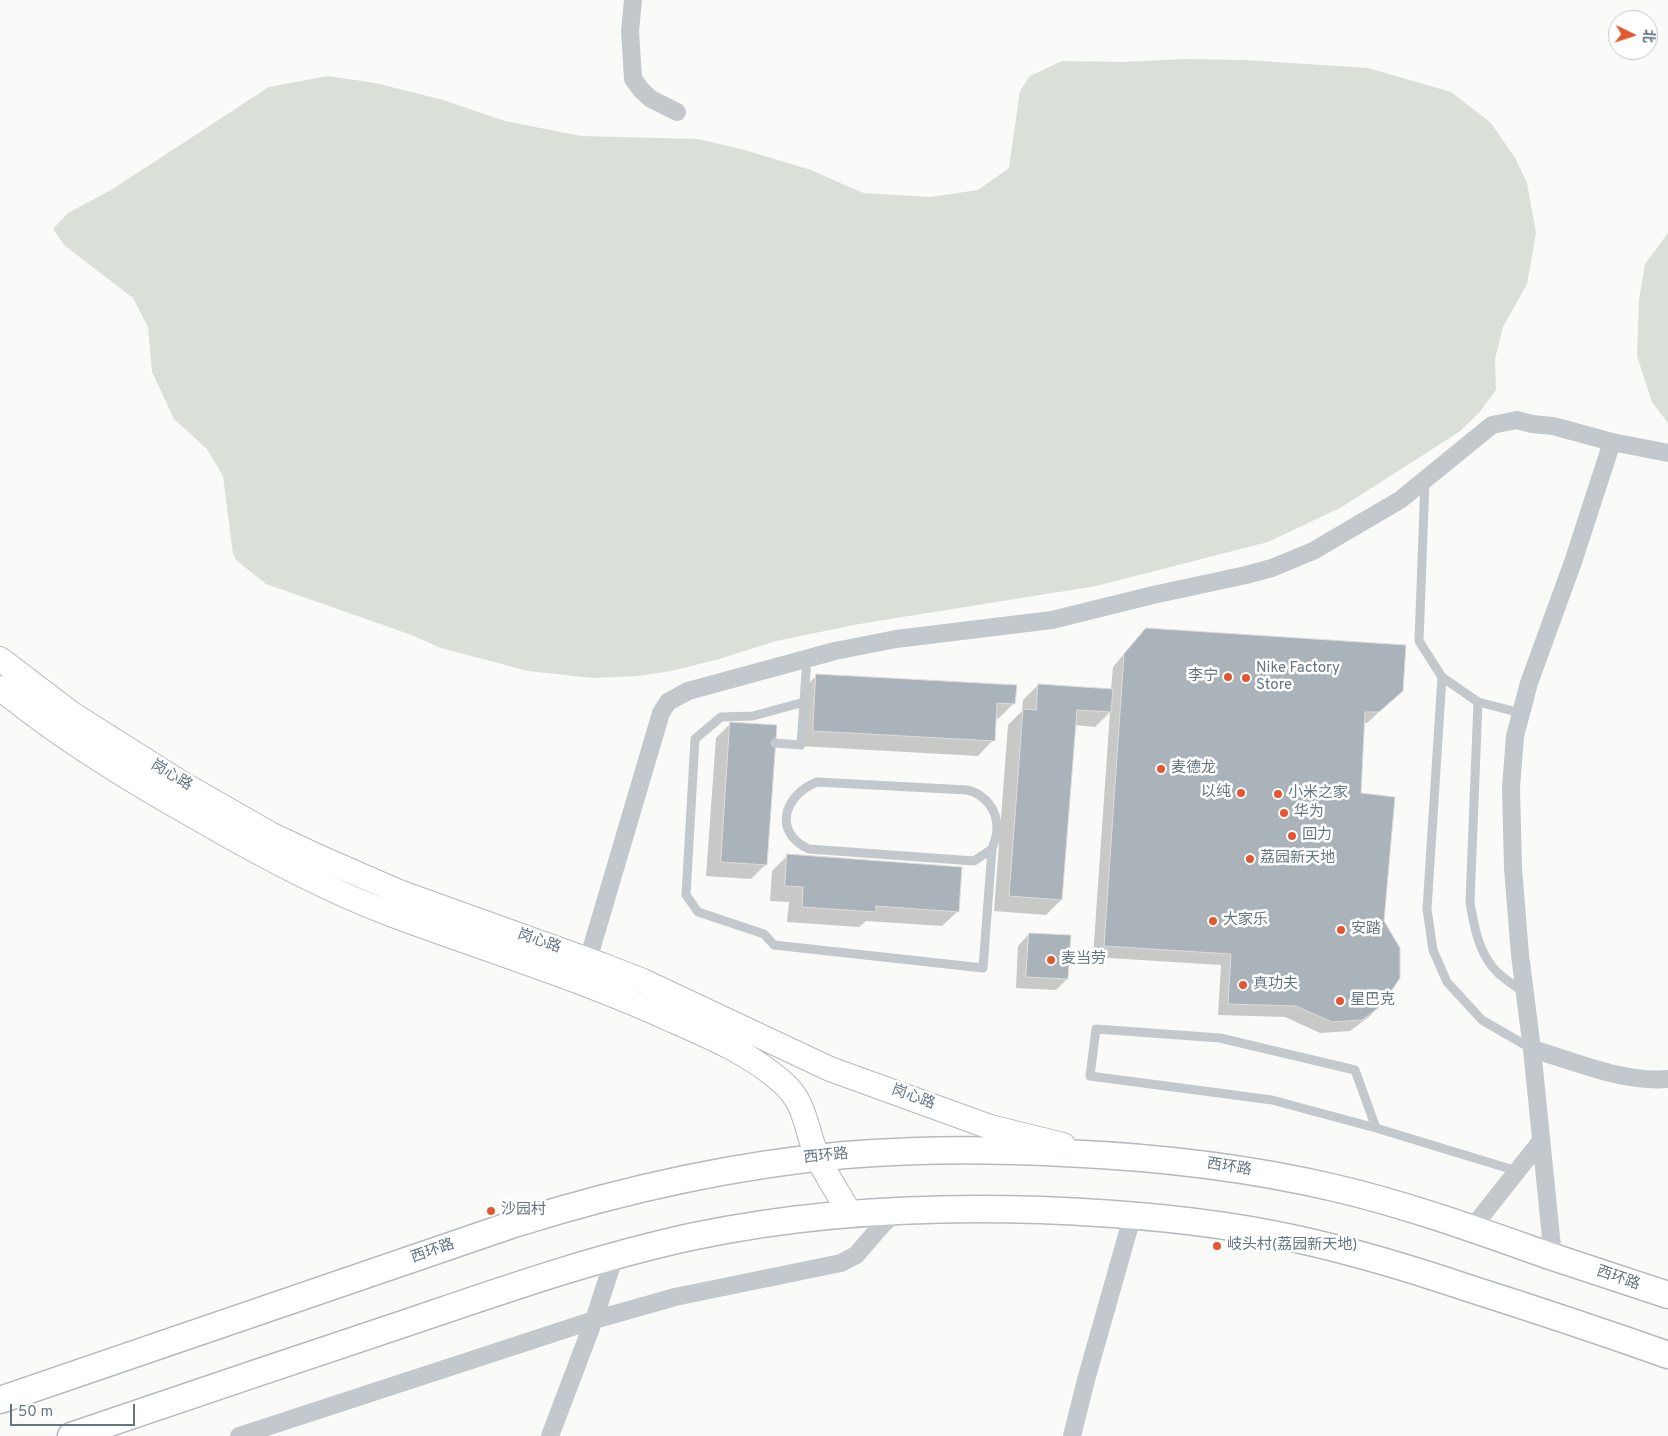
<!DOCTYPE html>
<meta charset="utf-8">
<style>
body{margin:0}
#map{position:relative;width:1668px;height:1436px;overflow:hidden;background:#fafaf8;font-family:Overpass,"Noto Sans SC",sans-serif}
canvas{display:block}
.north{position:absolute;left:1608px;top:10px;width:50px;height:50px;box-sizing:border-box;background:#fff;border:1px solid #c1c8cd;border-radius:50%;rotate:94deg;font-size:14px;font-weight:700;line-height:20px;text-align:center;color:#657683}
.north::after{content:'';display:block;margin:auto;width:18px;height:22px;background:#e4572e;clip-path:polygon(50% 0,100% 100%,50% 72%,0 100%)}
.scale{position:absolute;left:10px;top:1404px;width:125px;height:22px;box-sizing:border-box;border:2px solid #657683;border-top:0;padding-left:6px;font-size:15px;line-height:18px;white-space:nowrap;color:#657683;-webkit-text-stroke:4px #fff;paint-order:stroke}
</style>
<div id="map">
<canvas width="1668" height="1436"></canvas>
<div class="north">北</div>
<div class="scale">50 m</div>
</div>
<script>
const ctx = document.querySelector('canvas').getContext('2d');
ctx.lineJoin = 'round';
function fill(path, color) {
  ctx.fillStyle = color;
  ctx.fill(path, 'evenodd');
}
function stroke(path, color, width, dash) {
  ctx.strokeStyle = color;
  ctx.lineWidth = width;
  ctx.lineCap = dash ? 'butt' : 'round';
  ctx.setLineDash(dash || []);
  ctx.stroke(path);
}
function drawText(font, color, halo, rows, align = 'center') {
  ctx.font = font + ' Overpass,"Noto Sans SC",sans-serif';
  ctx.lineWidth = 5;
  ctx.setLineDash([]);
  ctx.textBaseline = 'middle';
  ctx.strokeStyle = halo;
  ctx.fillStyle = color;
  for (const [text, x, y, turn = 0] of rows) {
    ctx.save();
    ctx.translate(x, y);
    ctx.rotate((+turn || 0) * Math.PI / 180);
    ctx.textAlign = isNaN(turn) ? turn : align;
    if (halo) ctx.strokeText(text, 0, 0);
    ctx.fillText(text, 0, 0);
    ctx.restore();
  }
}
const green = new Path2D(`
 M1186 59 1245 60 1368 68 1451 92 1491 123 1515 158 1527 183 1536 233 1527 284 1503 327 1495 359 1496 390 1479 413 1459 432 1340 508 1268 542 1096 586 859 624 776 641 719 659 671 671 637 676 593 678 528 671 441 648 409 634 266 584 237 561 233 554 223 476 207 449 174 419 152 372 148 327 133 298 64 245 53 229 68 213 111 190 269 87 328 76 375 83 443 100 505 121 581 136 698 139 741 149 811 170 863 193 930 197 978 190 1009 168 1020 91 1030 76 1062 61 1123 62Z
 M1668 233V423L1652 402 1637 356 1639 300 1645 264Z`);
const shadow = new Path2D(`
 M1135 641 1390 702 1367 723H1363L1360 794 1383 922 1381 1004 1370 1016 1350 1031 1320 1033 1285 1017 1218 1015 1221 965 1093 957 1110 712 1095 727 1074 725 1061 900 1046 915 994 911 1008 725 1022 711 1023 700 1038 685 1111 690 1113 667Z
 M817 675 1014 703 999 718H995L993 740 978 756 799 746 802 690Z
 M731 723 766 864 751 879 706 876 716 738Z
 M788 855 958 911 942 926 866 921 859 927 787 922 789 902 770 901 772 871Z
 M1029 934 1067 979 1056 990 1016 988 1018 946Z`);
const building = new Path2D(`
 M1146 628 1406 645 1403 691 1379 712H1365L1361 793 1395 797 1384 921 1400 948V978L1382 1005 1362 1020 1332 1022 1296 1006 1228 1004 1231 954 1104 946 1124 654Z
 M816 674 1017 685 1015 704 997 703 995 741 813 731Z
 M1038 684 1113 689 1111 712 1077 710 1062 900 1009 896 1023 709 1036 710Z
 M730 722 777 725 767 865 721 862Z
 M787 854 962 867 959 912 876 906V912L802 907 803 887 785 886Z
 M1029 933 1071 935 1068 979 1026 977Z`);
const lane = new Path2D(`
 M1425 480 1419 641 1442 677 1478 702 1521 713
 M1442 677 1427 909 1433 950 1447 982 1482 1020 1532 1049
 M804 702 753 716 721 717 695 739 686 895 698 912 764 934 774 945 983 968 992 849
 M1478 702 1470 902C1474 927 1479 955 1498 973 1506 980 1515 986 1523 992
 M775 743 801 745 807 658
 M817 782 967 790C985 794 998 810 997 830 997 836 994 843 992 849L974 861 809 849C772 832 784 795 817 782Z
 M1376 1128 1355 1070 1220 1038 1096 1029 1090 1076 1272 1100 1376 1128 1517 1171`);
const street = new Path2D(`
 M633 0 630 31 633 79 642 91 651 99 677 112
 M588 960 661 713 668 702 688 691 835 651 896 639 1052 620 1153 595 1246 575 1272 568 1313 551 1400 500 1492 425 1517 420 1532 424 1553 426 1612 442 1668 453
 M1532 1049C1574 1061 1623 1083 1668 1079
 M1472 1228 1541 1141
 M1553 1257 1532 1049 1520 955 1513 868 1511 788 1515 736 1529 683 1573 562 1612 442
 M239 1436 594 1320 675 1297 841 1263 856 1255 883 1224 899 1210
 M550 1436 594 1320 615 1255
 M1072 1436 1086 1380 1133 1214`);
const secondary = new Path2D(`
 M0 659 72 714 181 783 270 834 321 858 399 892 602 965 643 981 830 1069 990 1127 1063 1145
 M0 688C61 738 130 780 199 819 261 855 326 890 393 915 487 950 583 979 674 1021 711 1037 752 1055 782 1082 808 1104 805 1132 819 1160 828 1178 840 1196 850 1214`);
const primary = new Path2D(`
 M0 1400 514 1224C622 1190 732 1165 845 1155 918 1149 991 1149 1064 1153 1155 1157 1246 1167 1335 1188 1408 1205 1479 1231 1550 1256 1589 1269 1629 1282 1668 1295
 M71 1436C184 1397 296 1360 409 1322 503 1290 597 1257 695 1236 809 1212 925 1206 1041 1210 1119 1213 1195 1219 1272 1234 1340 1247 1406 1267 1471 1289 1537 1310 1603 1332 1668 1355`);
const markers = [
 [1228,677,5,"#e4572e"],
 [1246,678,5,"#e4572e"],
 [1161,769,5,"#e4572e"],
 [1241,793,5,"#e4572e"],
 [1278,794,5,"#e4572e"],
 [1284,813,5,"#e4572e"],
 [1292,836,5,"#e4572e"],
 [1250,859,5,"#e4572e"],
 [1213,921,5,"#e4572e"],
 [1341,930,5,"#e4572e"],
 [1051,960,5,"#e4572e"],
 [1243,985,5,"#e4572e"],
 [1340,1001,5,"#e4572e"],
 [491,1211,5,"#e4572e"],
 [1217,1246,5,"#e4572e"]
];
const poiNames = [
 ["Nike Factory",1256,669],
 ["Store",1256,686],
 ["李宁",1218,677,"right"],
 ["麦德龙",1171,769],
 ["以纯",1231,793,"right"],
 ["小米之家",1288,794],
 ["华为",1294,813],
 ["回力",1302,836],
 ["荔园新天地",1260,859],
 ["大家乐",1223,921],
 ["安踏",1351,930],
 ["麦当劳",1061,960],
 ["真功夫",1253,985],
 ["星巴克",1350,1001],
 ["沙园村",501,1211],
 ["岐头村(荔园新天地)",1227,1246]
];
const streetNames = [
 ["岗心路",171,776,31],
 ["岗心路",539,942,19],
 ["岗心路",913,1098,20],
 ["西环路",826,1157,-6],
 ["西环路",1229,1168,9],
 ["西环路",433,1252,-19],
 ["西环路",1618,1279,19]
];
fill(green, '#dadfd7');
fill(shadow, '#0003');
fill(building, '#aab3b9');
stroke(building, '#dcdcda', 1);
stroke(secondary, '#b3babf', 26);
stroke(primary, '#b5babe', 29);
stroke(lane, '#c3c8cc', 9);
stroke(street, '#c3c8cc', 18);
stroke(secondary, '#fff', 24);
stroke(primary, '#fff', 26);
for (const [x, y, r, color] of markers) {
  const dot = new Path2D();
  dot.arc(x, y, r, 0, 2 * Math.PI);
  ctx.fillStyle = color;
  ctx.fill(dot);
  stroke(dot, '#fff', 2);
}
drawText('15px', '#657683', '#fff', poiNames, 'left');
drawText('15px', '#657683', '#fff', streetNames);
</script>
